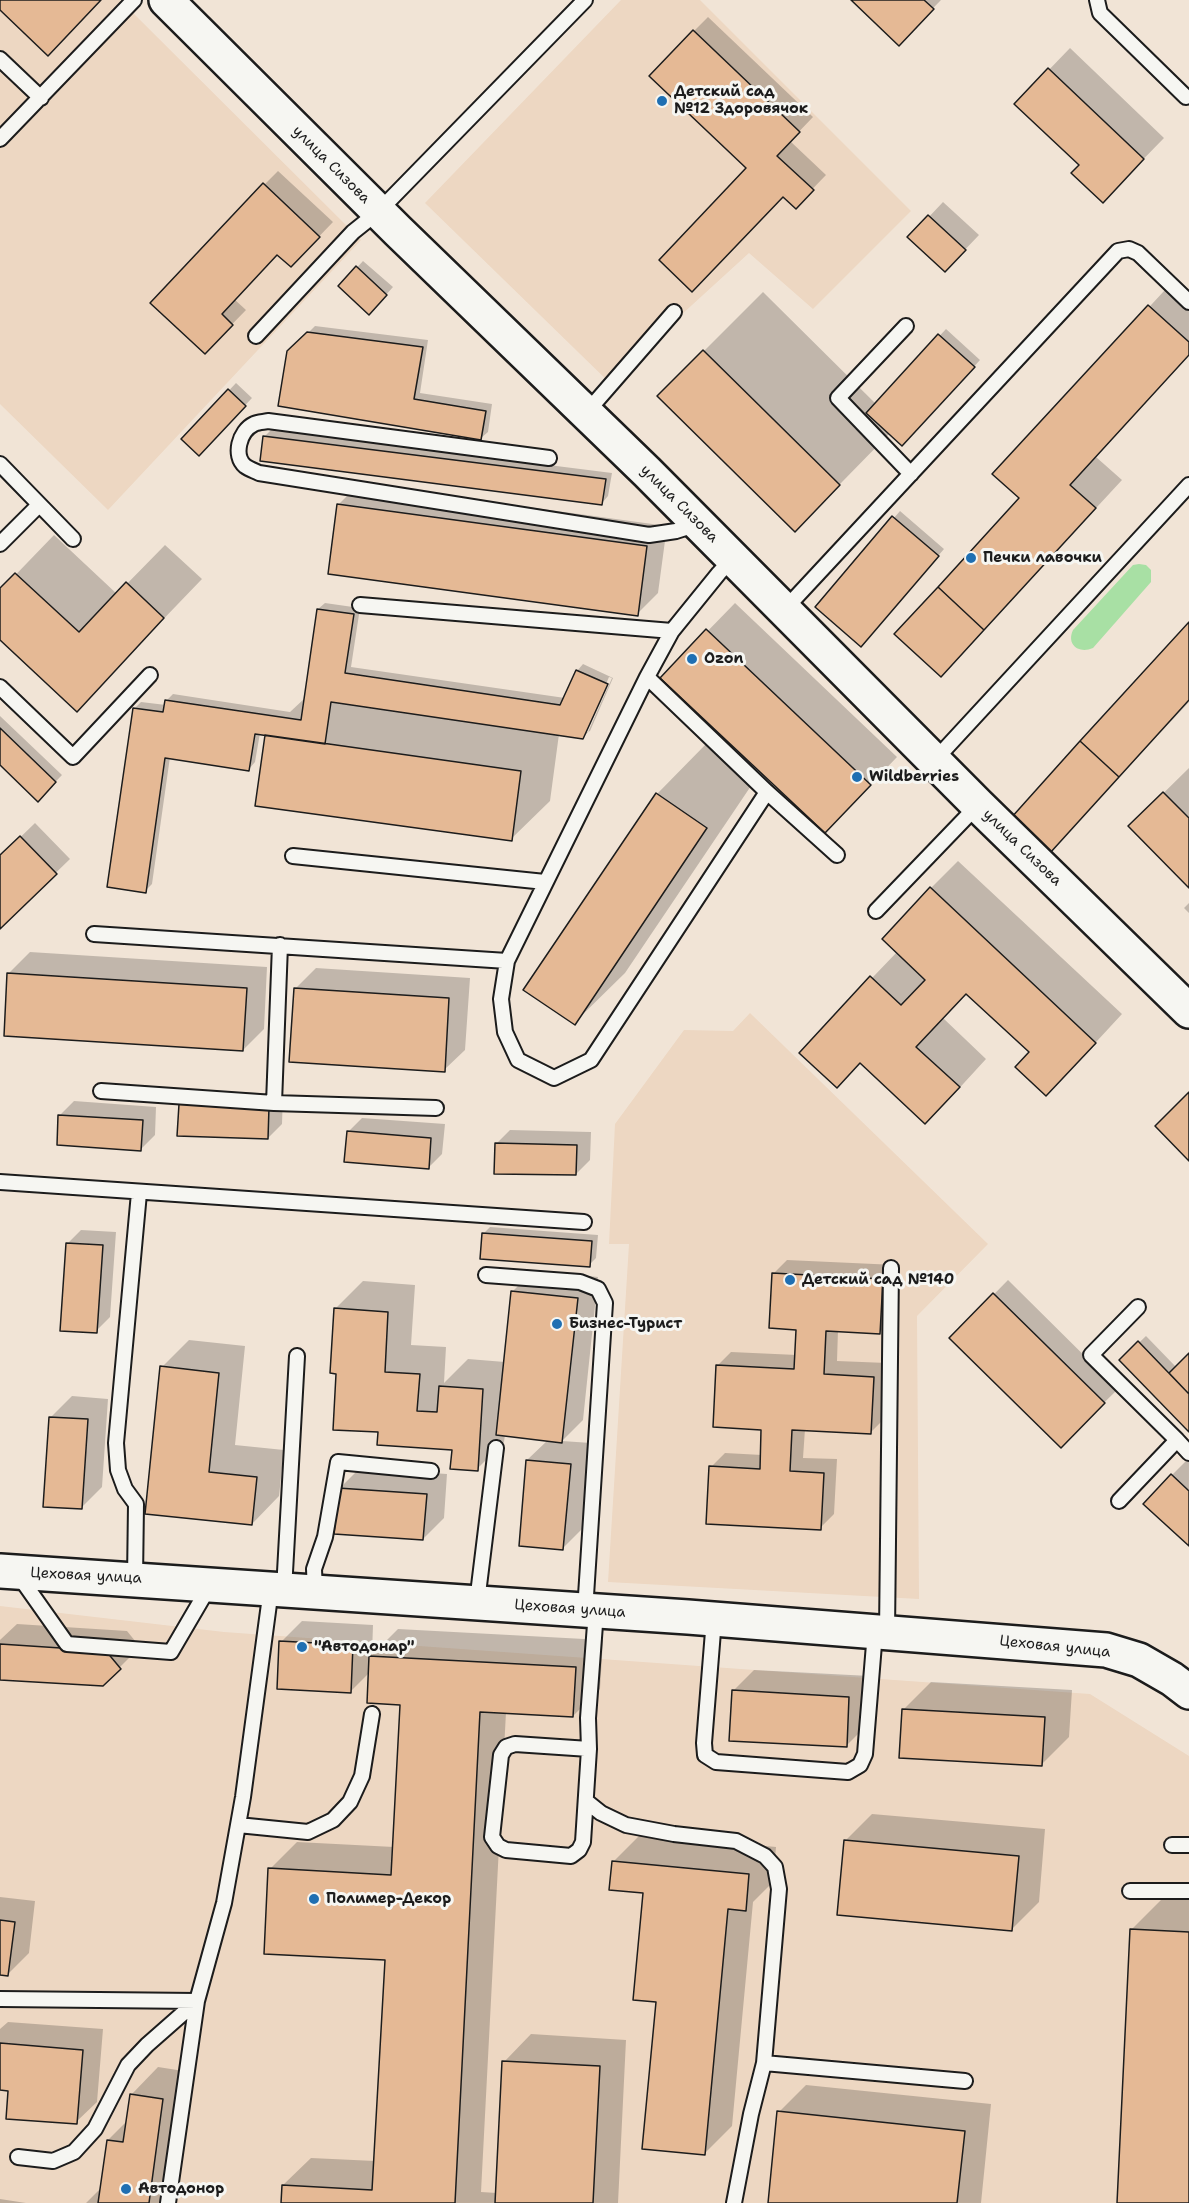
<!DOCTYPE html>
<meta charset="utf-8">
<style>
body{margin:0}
canvas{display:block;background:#f1e4d6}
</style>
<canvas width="1189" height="2203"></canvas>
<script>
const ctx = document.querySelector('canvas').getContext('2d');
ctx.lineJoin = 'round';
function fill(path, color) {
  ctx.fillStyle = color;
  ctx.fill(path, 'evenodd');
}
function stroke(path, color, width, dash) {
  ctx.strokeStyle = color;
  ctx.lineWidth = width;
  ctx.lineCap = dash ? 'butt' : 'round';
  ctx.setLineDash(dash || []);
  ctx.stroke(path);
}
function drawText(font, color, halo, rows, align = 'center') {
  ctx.font = font + ' "Shantell Sans",sans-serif';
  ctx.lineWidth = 6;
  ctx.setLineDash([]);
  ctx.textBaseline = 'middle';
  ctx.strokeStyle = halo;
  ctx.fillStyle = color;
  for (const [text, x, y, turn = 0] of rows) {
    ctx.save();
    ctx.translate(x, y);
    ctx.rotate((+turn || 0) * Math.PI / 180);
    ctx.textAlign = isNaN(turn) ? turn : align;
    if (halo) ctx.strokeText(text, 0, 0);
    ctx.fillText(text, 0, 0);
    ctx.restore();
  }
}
const built = new Path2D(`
 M0 0H120L361 240 108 510 0 404Z
 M621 0H700L911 211 813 309 749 253 680 316 615 388 425 203Z
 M750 1013 988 1244 917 1316 919 1599 608 1582 629 1244H609L615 1124 684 1030 733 1031Z
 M0 1606 224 1632 1090 1694 1189 1756V2203H0Z`);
const green = new Path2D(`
 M1139 564 1146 565 1151 570V582L1093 648C1079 654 1066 645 1073 630L1133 565Z`);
const shadow = new Path2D(`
 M853 0H941L899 43Z
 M708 17 813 117 790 141 826 175 795 207 748 168 694 31Z
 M1070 48 1164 138 1123 180 1081 165 1016 104Z
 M278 171 333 222 305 251 278 253 234 299 246 310 205 352 264 185Z
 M943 202 979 235 959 256 910 237Z
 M363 261 393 287 376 306 340 286Z
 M1176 278 1189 290V355L1096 457 1122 480 1011 600 1021 498 995 474Z
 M763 292 876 404 946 329 980 360 909 438 890 433 795 530 659 396Z
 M315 326 428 340 420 393 492 404 488 432 481 438 289 352Z
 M236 383 252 398 199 454 183 439Z
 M271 430 612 473 608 496 602 503 264 437Z
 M359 484 667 526 658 593 637 614 339 504Z
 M900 511 944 549 868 638 817 607Z
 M54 535 117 594 165 545 202 579 76 710 0 638V591Z
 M325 603 360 608 351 667 565 698 577 671 583 664 613 678 590 731 588 732 612 678 609 677 585 732H588L583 737 559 734 550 801 511 839 268 734 260 733 255 762 249 769 170 757 152 884 145 891 135 708 141 702 166 705V701L173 694 290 712 305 698 318 609Z
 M735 603 897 757 852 804 662 678Z
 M1189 624V702L1050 851Z
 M0 716 62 775 38 800 0 763Z
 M707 743 757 777 625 973 574 1023 657 794Z
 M1189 768V886L1130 826Z
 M35 823 70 859 0 927V857Z
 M958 861 1122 1014 1073 1067 1031 1052 967 993 943 1018 986 1059 953 1095 861 1062 801 1052 897 952 931 888Z
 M1189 903V913L1184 908Z
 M30 952 267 967 264 1029 243 1050 9 973Z
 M316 968 470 978 465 1050 444 1070 295 989Z
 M194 1090 283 1094 282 1124 268 1138 180 1104Z
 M74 1101 156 1107 155 1135 141 1149 60 1115Z
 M362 1118 445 1124 442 1154 428 1168 348 1132Z
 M510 1130 591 1132 590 1160 576 1174 496 1144Z
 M490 1227 598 1235 596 1258 589 1265 484 1233Z
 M81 1230 116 1232 110 1317 96 1331 67 1244Z
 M787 1260 896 1265 893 1318 880 1332 838 1330 837 1361 887 1363 884 1419 870 1433 805 1429 803 1458 837 1459 834 1514 820 1528 711 1467 725 1453 762 1455 763 1428 717 1366 731 1352 797 1355 798 1329 773 1274Z
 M534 1270 598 1277 583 1420 562 1441 591 1443 584 1527 563 1548 527 1460 548 1440 505 1435 504 1442 477 1469 453 1449 379 1431 338 1372 335 1309 363 1281 415 1285 411 1345 446 1347 444 1383 468 1359 505 1362 513 1291Z
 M1008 1280 1118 1389 1060 1446 951 1338Z
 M1146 1336 1177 1368 1189 1355V1430L1121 1360Z
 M189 1340 245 1346 235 1445 284 1450 279 1496 252 1524 147 1512 162 1367Z
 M72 1396 108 1399 102 1487 81 1508 51 1417Z
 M1189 1458V1544L1172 1475Z
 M360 1468 447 1474 444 1518 423 1539 339 1489Z
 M302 1621 373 1625 372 1655 398 1629 603 1640 600 1689 573 1716 506 1712 481 2192 497 2193 504 2062 531 2034 626 2040 618 2203H283V2185L311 2158 375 2161 386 1959 270 1869 297 1842 394 1847 401 1704 370 1672 350 1692 281 1642Z
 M17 1624 127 1631 140 1647 102 1685 0 1678V1640Z
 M754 1670 870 1676 867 1725 846 1746 733 1691Z
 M931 1682 1072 1690 1069 1737 1042 1764 903 1710Z
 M872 1814 1045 1829 1039 1902 1012 1929 845 1841Z
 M641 1834 776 1847 773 1882 753 1902 732 2126 704 2154 658 2000 644 1892 613 1862Z
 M1170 1891 1189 1892V2203H1119L1132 1929Z
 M0 1897 35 1901 29 1953 8 1974 0 1973Z
 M8 2022 103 2029 97 2102 76 2122 10 2089 0 2088V2029Z
 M158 2067 190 2072 171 2203H86L101 2188 108 2140 127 2121 131 2095Z
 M806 2085 991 2104 981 2203H769L779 2112Z
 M0 2199 26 2203H0Z`);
const building = new Path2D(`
 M0 0H101L48 56 0 10Z
 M851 0H924L934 9 899 46Z
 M693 30 800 132 777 156 814 190 796 209 783 197 692 292 659 260 746 168 649 76Z
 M1048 68 1144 159 1103 203 1071 173 1079 165 1014 104Z
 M263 183 320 237 291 267 277 255 222 314 233 325 205 354 150 303Z
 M928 215 966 250 945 272 907 237Z
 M356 266 387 295 369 315 338 286Z
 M1148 305 1189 342V355L1070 485 1096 508 984 630 938 587 1019 498 992 474Z
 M307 332 423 347 414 399 486 411 481 440 278 406 287 351Z
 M938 334 975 367 902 446 866 413Z
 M703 350 840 485 795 532 657 396Z
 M228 389 246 406 199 456 181 439Z
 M263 436 606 479 602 505 260 461Z
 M337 504 647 546 638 616 328 574Z
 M892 516 939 556 861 647 815 607Z
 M15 573 79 632 126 582 164 618 77 712 0 640V588Z
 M938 587 984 630 941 677 894 634Z
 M317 609 354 614 345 673 560 705 576 670 608 684 583 739 331 702 325 744 255 734 249 771 165 758 146 893 107 887 133 708 163 712 165 700 301 720Z
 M1189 622V700L1119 777 1080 741Z
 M706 629 871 785 825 833 660 678Z
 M0 728 56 782 38 802 0 765Z
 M265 735 521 771 512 841 255 806Z
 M1080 741 1119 777 1050 853 1011 818Z
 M1163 792 1189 818V888L1128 826Z
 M656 793 707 828 575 1025 523 990Z
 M20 836 57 874 0 929V855Z
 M930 887 1096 1043 1046 1096 1015 1067 1029 1052 966 994 916 1047 960 1087 925 1124 860 1063 837 1088 799 1053 870 976 901 1005 925 980 882 939Z
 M7 973 247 988 243 1051 4 1036Z
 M294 988 449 998 445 1072 289 1062Z
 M1189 1092V1161L1155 1126Z
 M179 1104 269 1107 268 1139 177 1136Z
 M58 1115 143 1120 141 1151 57 1145Z
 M347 1131 431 1138 429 1169 344 1162Z
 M495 1143 577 1145 576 1175 494 1174Z
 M482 1233 592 1241 590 1267 480 1259Z
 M66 1243 103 1245 97 1333 60 1331Z
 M772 1273 883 1279 880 1334 826 1331 824 1374 874 1377 871 1434 792 1430 790 1471 824 1473 821 1530 706 1524 709 1466 760 1469 761 1430 713 1427 716 1365 794 1369 796 1330 769 1328Z
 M511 1291 578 1298 562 1443 496 1435Z
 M993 1293 1105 1403 1061 1448 949 1338Z
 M334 1308 388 1312 385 1372 420 1374 417 1411 437 1412 439 1386 483 1389 478 1471 450 1469 452 1450 377 1445 378 1432 333 1430 336 1374 330 1373Z
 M1138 1341 1189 1394V1432L1119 1360Z
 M1189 1353V1394L1169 1373Z
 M160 1366 219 1373 209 1472 257 1477 252 1525 145 1514Z
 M49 1417 88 1419 82 1509 43 1507Z
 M526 1460 571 1464 563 1550 519 1546Z
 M1171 1474 1189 1491V1546L1143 1504Z
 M338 1488 427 1494 423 1540 334 1534Z
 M279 1641 353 1645 351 1693 277 1689Z
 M0 1644 106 1651 121 1669 103 1686 0 1680Z
 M369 1656 576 1667 573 1717 480 1712 455 2203H281L282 2185 372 2190 385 1960 264 1954 268 1868 391 1875 400 1705 367 1703Z
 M732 1690 849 1697 847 1747 729 1741Z
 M902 1709 1045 1717 1042 1766 899 1758Z
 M844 1840 1019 1856 1012 1931 837 1915Z
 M612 1861 749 1874 746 1911 728 1909 705 2155 642 2149 656 2002 633 2000 643 1893 609 1890Z
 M0 1920 15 1922 8 1976 0 1975Z
 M1130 1929 1189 1932V2203H1117Z
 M0 2043 83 2050 77 2124 6 2119 8 2091 0 2090Z
 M502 2061 600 2066 593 2203H495Z
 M130 2094 163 2099 149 2203H98L107 2140 123 2142Z
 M777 2111 965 2131 957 2203H768Z`);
const service = new Path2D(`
 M1097 0 1100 13 1186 97
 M0 59 41 98
 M0 139 134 0
 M906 326 838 398 911 474
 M256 336 353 232 378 212 585 0
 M586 413 674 312
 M549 458 268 421C264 422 258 422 254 424 239 431 233 456 245 466 249 469 255 471 259 473L649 535 676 531 698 524
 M0 464 73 539
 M0 544 39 505
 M360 605 672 631
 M785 609 1118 251 1129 249 1138 253 1189 302
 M647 677 767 792 837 855
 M0 687 73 757 150 675
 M934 761 1189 485
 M293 856 545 882
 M876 911 978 805
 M94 934 507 961 647 677 672 631 719 573 732 559
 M507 961 501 999 505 1032 518 1060 554 1078 591 1060 767 792
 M101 1091 274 1103 436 1108
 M274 1103 280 945
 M0 1182 584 1222
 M486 1275 580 1282 598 1289 605 1303 585 1611
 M1138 1307 1091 1355 1177 1440
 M1119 1501 1177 1440 1189 1453
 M19 1576 67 1644 171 1652 209 1587
 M135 1579 136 1504 125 1489 118 1470 116 1443 139 1193
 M284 1590 297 1356
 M315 1592 314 1569 325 1537 338 1462 431 1471
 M477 1602 496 1448
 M714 1619 704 1743 705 1755 716 1762 848 1772 860 1765 865 1754 875 1632
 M887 1632 891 1268
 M589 1749 515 1744 506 1747 501 1755 492 1837 498 1846 506 1850 571 1856 579 1850 583 1842 589 1749 588 1718 596 1611
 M586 1801 601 1813 626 1825 674 1834 736 1841 765 1856 775 1867 779 1889 764 2063 751 2114 734 2203
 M238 1825 308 1832 333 1820 350 1802 362 1776 372 1714
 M1172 1845H1189
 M1130 1891H1189
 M0 1999 197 2001 147 2045 128 2065 95 2129 74 2152 53 2161 18 2157
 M764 2063 965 2081
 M168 2203 197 2001 224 1903 243 1797 271 1589`);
const secondary = new Path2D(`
 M166 0 398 231 647 472 978 805 1189 1011
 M0 1571 688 1617 1106 1650 1139 1660 1172 1679 1189 1692`);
const markers = [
 [662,101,6,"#1f6fb2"],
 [971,558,6,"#1f6fb2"],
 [692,659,6,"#1f6fb2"],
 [857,777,6,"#1f6fb2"],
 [790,1280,6,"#1f6fb2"],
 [557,1324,6,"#1f6fb2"],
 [302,1647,6,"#1f6fb2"],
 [314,1899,6,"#1f6fb2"],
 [126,2189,6,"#1f6fb2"]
];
const poiNames = [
 ["Детский сад",674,92],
 ["№12 Здоровячок",674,109],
 ["Печки лавочки",983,558],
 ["Ozon",704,659],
 ["Wildberries",869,777],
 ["Детский сад №140",802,1280],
 ["Бизнес-Турист",569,1324],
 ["\"Автодонар\"",314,1647],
 ["Полимер-Декор",326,1899],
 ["Автодонор",138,2189]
];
const streetNames = [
 ["улица Сизова",331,165,45],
 ["улица Сизова",679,504,45],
 ["улица Сизова",1022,848,44],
 ["Цеховая улица",86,1576,3],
 ["Цеховая улица",570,1609,4],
 ["Цеховая улица",1055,1647,6]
];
fill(built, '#edd7c2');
fill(green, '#a8e0a4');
fill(shadow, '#0003');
fill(building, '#e5b995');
stroke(building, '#1c1c1c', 1.5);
stroke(service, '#1c1c1c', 18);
stroke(secondary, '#1c1c1c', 38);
stroke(service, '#f6f6f2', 14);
stroke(secondary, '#f6f6f2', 33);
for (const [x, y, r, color] of markers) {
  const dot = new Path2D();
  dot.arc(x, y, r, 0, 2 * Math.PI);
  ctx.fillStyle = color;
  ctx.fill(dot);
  stroke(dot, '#f6f6f2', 2);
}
drawText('bold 15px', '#1c1c1c', '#f6f6f2', poiNames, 'left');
drawText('15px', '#1c1c1c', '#f6f6f2', streetNames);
</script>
